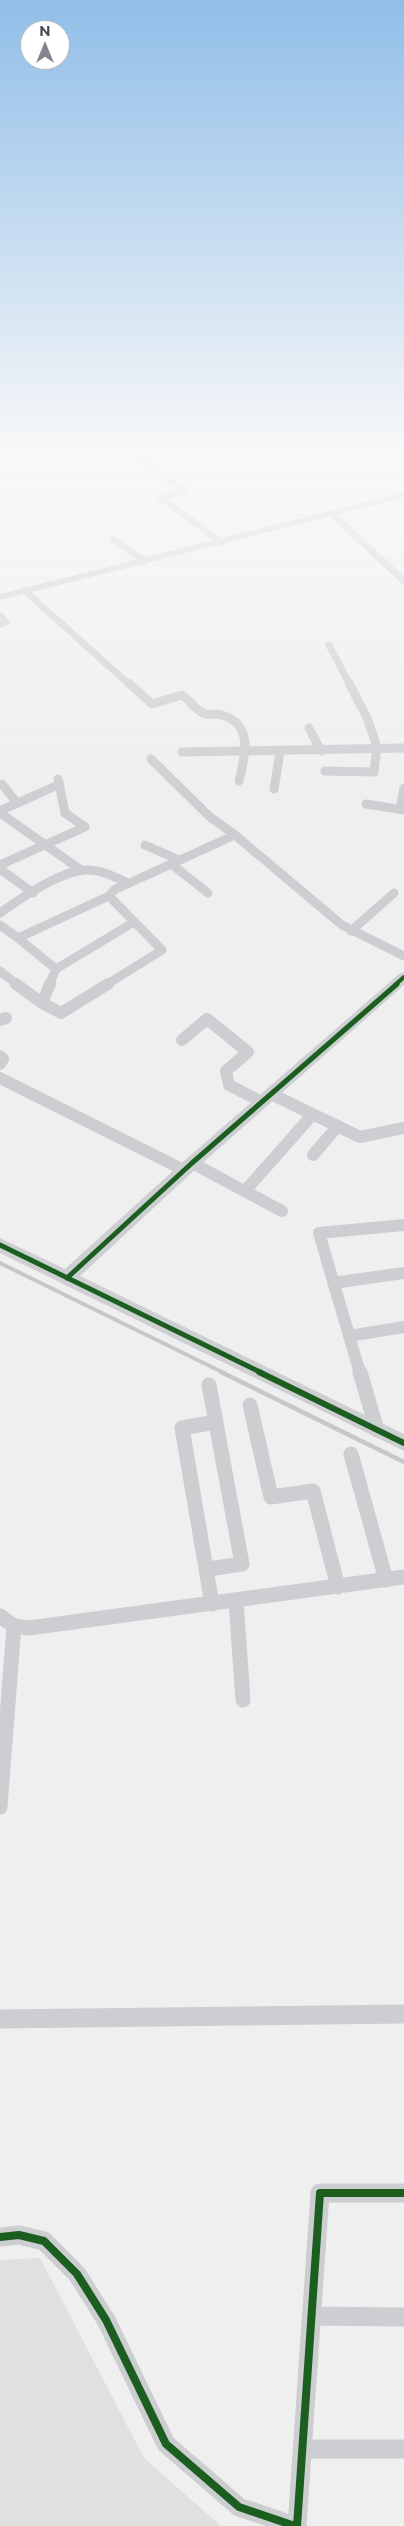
<!DOCTYPE html>
<style>
body{margin:0}
#map{position:relative;width:404px;height:2526px;overflow:hidden;background:#efefef;font-family:Montserrat,sans-serif}
canvas{display:block}
.north{position:absolute;left:20px;top:20px;width:50px;height:50px;box-sizing:border-box;background:#fff;border:1px solid #b5b7bd;border-radius:50%;rotate:0deg;font-size:14px;font-weight:700;line-height:20px;text-align:center;color:#474c59}
.north::after{content:'';display:block;margin:auto;width:18px;height:22px;background:#82858e;clip-path:polygon(50% 0,100% 100%,50% 72%,0 100%)}
</style>
<div id="map">
<canvas width="404" height="2526"></canvas>
<div class="north">N</div>
</div>
<script>
const ctx = document.querySelector('canvas').getContext('2d');
ctx.lineJoin = 'round';
function fill(path, color) {
  ctx.fillStyle = color;
  ctx.fill(path, 'evenodd');
}
function stroke(path, color, width, dash) {
  ctx.strokeStyle = color;
  ctx.lineWidth = width;
  ctx.lineCap = dash ? 'butt' : 'round';
  ctx.setLineDash(dash || []);
  ctx.stroke(path);
}
const education = new Path2D(`
 M40 2258 144 2458 221 2526H0V2260Z`);
const streetFar4 = new Path2D(`
 M131 452 185 491 160 497 221 542
 M332 514 404 581
 M113 539 144 561
 M25 591 130 685
 M0 616 6 622 0 624
 M329 645 350 685`);
const streetFar3 = new Path2D(`
 M129 683 152 704 182 695C189 700 195 709 203 713 209 716 216 713 222 715 254 724 245 757 239 781
 M309 728 321 751
 M182 752 404 748
 M151 759 210 817 235 835 342 925 404 956
 M325 771 374 772 377 747 367 718 349 683
 M2 784 17 803
 M274 789 280 752
 M366 804 404 810
 M400 809 404 788
 M0 811 60 784
 M0 813 81 870
 M145 845 179 860
 M171 864 208 893
 M0 865 85 827 65 813 58 779
 M0 869 33 893
 M0 913C21 898 61 870 87 870 102 870 115 877 128 883
 M0 925 18 938
 M351 931 394 893
 M56 969 134 922
 M0 971 18 985
 M49 985 56 969 18 938 109 896 114 890 235 835
 M106 985 162 950 109 896`);
const streetFar2 = new Path2D(`
 M16 984 42 1003 61 1013 108 984
 M42 1003 50 984
 M0 1020 6 1018
 M182 1040 207 1019 248 1052 226 1071 229 1085 262 1102
 M0 1056 3 1059 0 1064
 M0 1078 184 1170
 M271 1094 360 1137 404 1128
 M313 1155 338 1126
 M192 1163 282 1211
 M245 1191 313 1114
 M333 1283 404 1273
 M349 1336 404 1327
 M360 1373 319 1233 404 1225`);
const streetFar1 = new Path2D(`
 M360 1372 377 1430
 M250 1405 271 1497 313 1491 338 1587
 M351 1454 386 1580
 M208 1569 242 1564 209 1385
 M236 1601 243 1700
 M212 1604 182 1428 216 1422
 M0 1616 14 1626 29 1628 404 1577
 M0 1807 14 1626`);
const street = new Path2D(`
 M0 2019 404 2014
 M0 2237 19 2235 44 2241 77 2274 106 2320 166 2444 239 2507 295 2526
 M311 2316 404 2317
 M302 2449H404
 M297 2526 320 2193H404`);
const secondary = new Path2D(`
 M404 492V498L0 600V594Z
 M404 972V985L198 1167 80 1276 404 1434V1451L0 1253V1238L65 1269 186 1159 399 974Z`);
const railFar1 = new Path2D(`
 M0 1263 224 1373`);
const rail = new Path2D(`
 M221 1372 404 1462`);
const cyclewayFar3 = new Path2D(`
 M395 985 404 977`);
const cyclewayFar2 = new Path2D(`
 M0 1245 262 1373
 M67 1278 192 1163 397 984`);
const cyclewayFar1 = new Path2D(`
 M259 1372 404 1443`);
const cycleway = new Path2D(`
 M0 2237 19 2235 44 2241 77 2274 106 2320 166 2444 239 2507 295 2526
 M297 2526 320 2193H404`);
fill(education, '#e1e0e0');
stroke(streetFar4, '#cdced1', 7);
stroke(streetFar3, '#cdced1', 9);
stroke(streetFar2, '#cdced1', 12);
stroke(streetFar1, '#cdced1', 15);
stroke(street, '#cdced1', 19);
fill(secondary, '#cecfd2');
stroke(railFar1, '#c6c7ca', 4);
stroke(rail, '#c6c7ca', 4.5);
stroke(cyclewayFar3, '#1b5e20', 4);
stroke(cyclewayFar2, '#1b5e20', 5);
stroke(cyclewayFar1, '#1b5e20', 6);
stroke(cycleway, '#1b5e20', 8);
const sky = ctx.createLinearGradient(0, 0, 0, 806);
sky.addColorStop(0, '#90bee8');
sky.addColorStop(0.56, '#f8f8f8');
sky.addColorStop(1, '#f8f8f800');
ctx.fillStyle = sky;
ctx.fillRect(0, 0, 404, 806);
</script>
